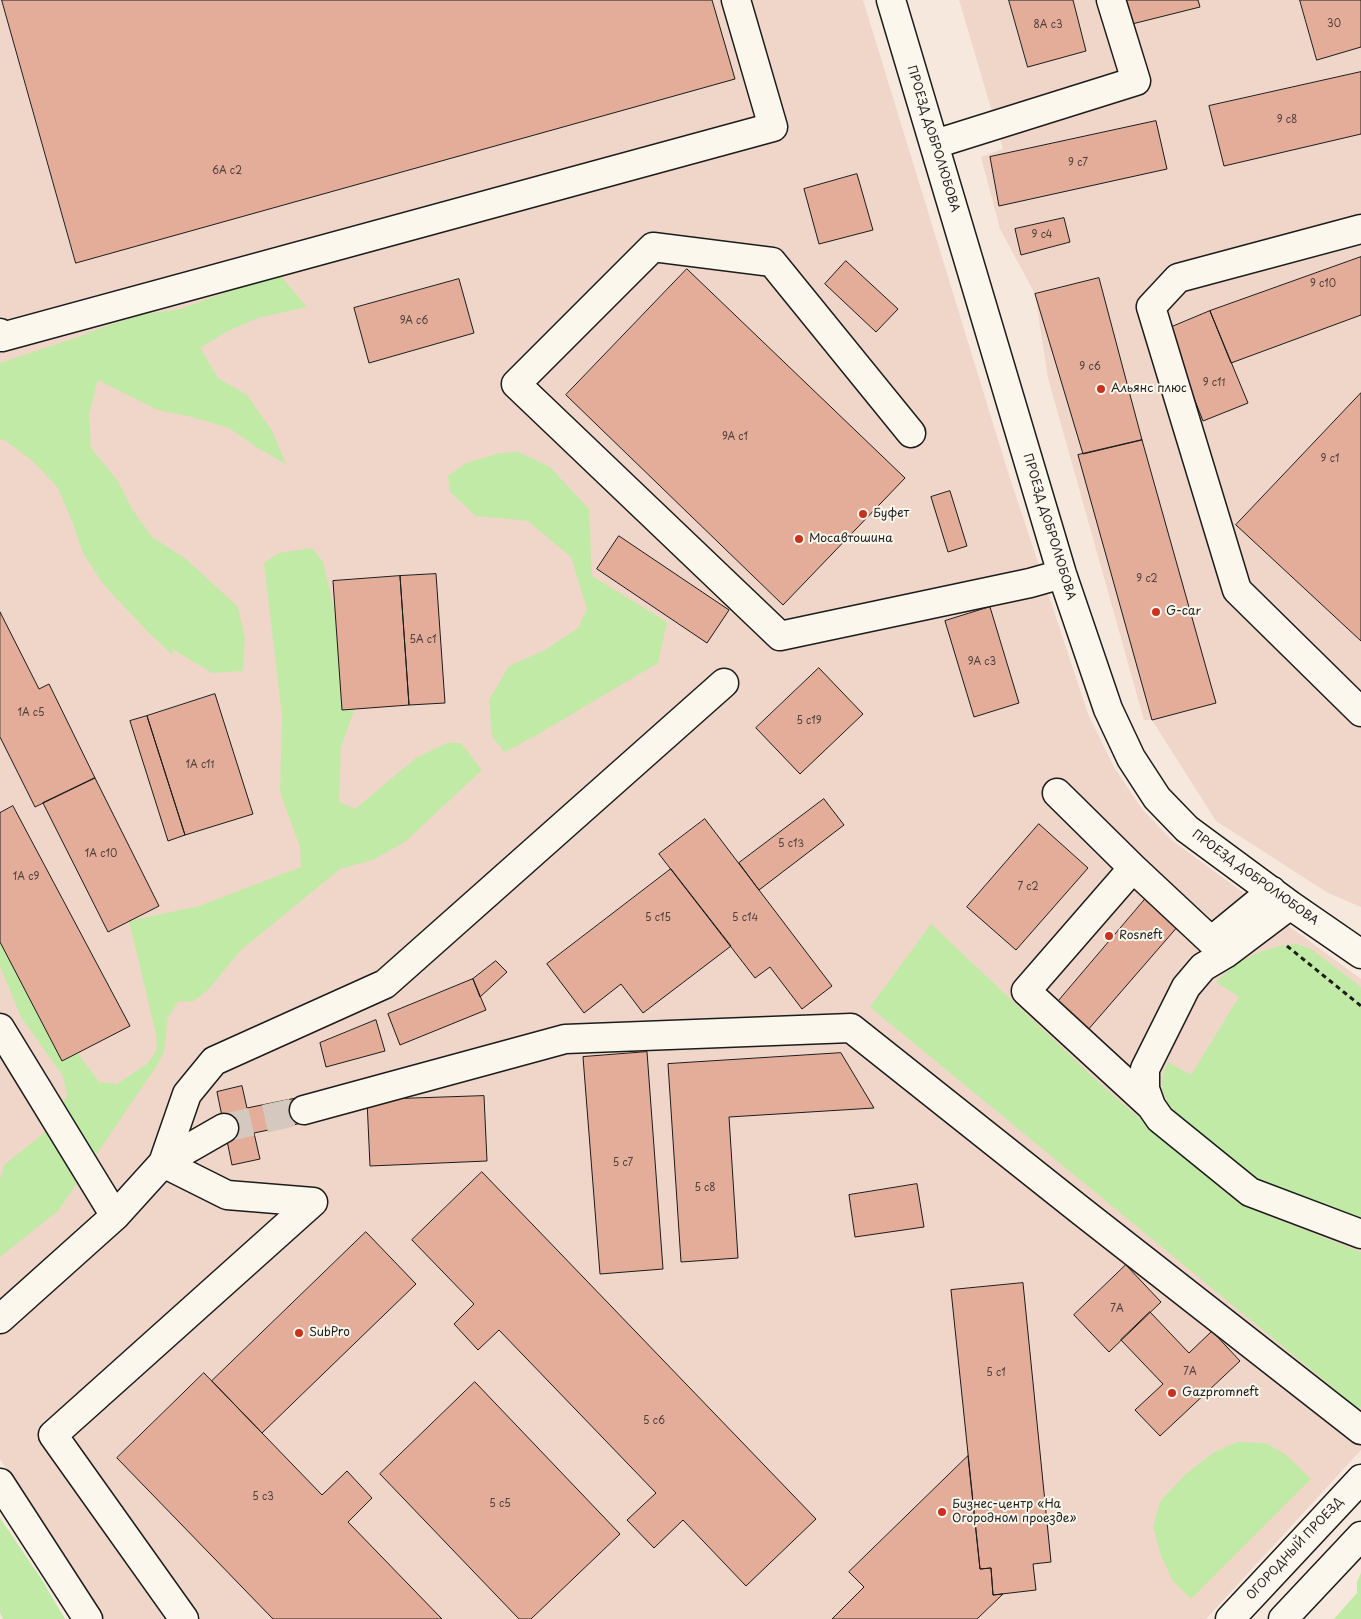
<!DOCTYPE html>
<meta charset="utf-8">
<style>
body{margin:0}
canvas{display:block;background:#f6e8dc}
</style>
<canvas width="1361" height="1619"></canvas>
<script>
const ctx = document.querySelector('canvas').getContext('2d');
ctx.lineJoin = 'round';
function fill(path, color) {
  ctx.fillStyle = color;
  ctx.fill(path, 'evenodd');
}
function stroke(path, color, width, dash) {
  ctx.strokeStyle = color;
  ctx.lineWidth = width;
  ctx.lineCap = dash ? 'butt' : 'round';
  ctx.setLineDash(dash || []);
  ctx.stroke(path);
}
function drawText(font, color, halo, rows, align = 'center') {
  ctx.font = font + ' "Playpen Sans",sans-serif';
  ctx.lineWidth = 4;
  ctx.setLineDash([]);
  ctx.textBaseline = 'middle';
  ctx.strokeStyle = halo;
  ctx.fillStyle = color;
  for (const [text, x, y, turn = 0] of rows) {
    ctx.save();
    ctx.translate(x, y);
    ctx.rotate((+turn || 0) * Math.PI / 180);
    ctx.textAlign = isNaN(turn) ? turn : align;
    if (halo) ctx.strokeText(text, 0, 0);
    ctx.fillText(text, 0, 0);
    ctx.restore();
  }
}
const built = new Path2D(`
 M0 0H863L1007 469 1088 714 1114 767 1142 809 1173 841 1361 979V1450L1206 1619H103L0 1459Z
 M959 0H1361V907L1328 893 1216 821 1152 720H1144L1048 378 1035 294 1000 229 981 157 1003 149Z`);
const green = new Path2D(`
 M279 274 307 307 258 318 228 331 200 348 218 378 247 395 271 429 286 464 256 447 229 428 192 417 158 410 98 380 89 414 91 448 118 481 132 509 152 537 186 559 238 607 245 639 243 671 212 673 171 648 174 656 149 633 103 584 83 553 72 521 58 488 34 462 6 441 0 439V363L78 337 109 325 141 315 179 309Z
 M518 452 550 467 589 509 592 576 667 622 658 663 535 736 505 752 492 737 489 700 509 666 545 650 578 628 587 609 571 557 528 521 476 516 450 492 448 476 466 463 500 453Z
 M312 548 323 562 336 617 359 697 341 747 339 802 355 809 416 758 447 743H461L482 770 406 841 373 860 340 869 241 950 208 990 194 1001 178 1002 168 1017 164 1052 156 1067 58 1211 0 1257V1180L4 1165 48 1130 67 1096 63 1076 21 1017 0 966V910L66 1037 99 1082 117 1084 147 1064 157 1050 156 1034 129 921 199 906 301 867 300 847 280 792 282 715 264 563 279 553Z
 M931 924 1109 1092 1224 1191 1244 1206 1361 1252V1407L1359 1409 870 1007Z
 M1296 944 1311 949 1361 987V1219L1257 1179 1173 1110C1160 1092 1159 1081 1168 1062L1191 1075 1239 997 1216 982C1237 960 1266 946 1296 944Z
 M1237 1442 1265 1443 1285 1454 1311 1479 1191 1599 1173 1581 1161 1556 1153 1526 1161 1500 1186 1474 1213 1453Z
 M0 1518 42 1580 65 1619H3L0 1613Z
 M1361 1573V1619H1334L1357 1593V1582Z`);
const building = new Path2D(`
 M2 0H712L735 79 76 263Z
 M1009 0H1073L1086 51 1028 67Z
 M1126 0H1198L1200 7 1132 24Z
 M1300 0H1361V47L1317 60Z
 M1361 72V134L1224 166 1209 106Z
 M1156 121 1167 169 999 206 990 157Z
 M857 174 873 230 819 244 804 189Z
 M1064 218 1070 242 1021 255 1015 229Z
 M1361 257V315L1231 363 1210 311Z
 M846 261 898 309 876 332 825 284Z
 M687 269 905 478 783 605 566 395Z
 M1099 278 1142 440 1083 454 1035 294Z
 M459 279 474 333 369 363 354 308Z
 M1210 311 1248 403 1203 421 1167 329Z
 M1361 393V641L1236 525Z
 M1142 440 1216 703 1152 720 1078 455Z
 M950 491 967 546 948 552 931 497Z
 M619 536 729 610 707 643 597 569Z
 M436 574 445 703 409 705 400 576Z
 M400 576 409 705 342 710 333 581Z
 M990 607 1019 703 974 717 945 621Z
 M0 612 39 689 49 684 95 778 35 807 0 737Z
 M819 668 863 714 800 774 756 728Z
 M215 694 253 814 185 835 147 716Z
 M147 716 185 835 168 841 130 721Z
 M95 778 159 906 108 932 43 803Z
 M824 799 844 825 759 890 739 863Z
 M13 806 130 1026 62 1061 0 942V813Z
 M705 819 832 986 802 1009 770 967 755 978 659 854Z
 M1039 824 1088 868 1016 950 967 907Z
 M671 869 731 946 643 1013 621 984 584 1013 547 964Z
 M1147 897 1179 925 1087 1031 1056 1004Z
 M496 961 507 972 480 997 473 979Z
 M473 979 486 1010 400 1045 388 1014Z
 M376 1020 385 1051 326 1067 320 1043Z
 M647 1052 663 1269 600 1274 583 1057Z
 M841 1053 874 1108 729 1117 738 1258 681 1262 668 1064Z
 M242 1086 247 1108 301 1097 307 1122 254 1133 260 1159 232 1165 217 1092Z
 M484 1096 487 1161 370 1166 367 1100Z
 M482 1172 816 1519 746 1586 683 1520 654 1548 627 1520 656 1493 499 1330 478 1350 454 1324 474 1304 412 1240Z
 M917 1184 924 1227 855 1237 849 1195Z
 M366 1232 416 1284 262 1433 212 1381Z
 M1126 1265 1161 1302 1109 1352 1074 1315Z
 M1023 1283 1051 1562 1033 1564 1036 1590 993 1595 991 1568 980 1569 951 1290Z
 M1150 1312 1189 1353 1212 1331 1240 1361 1160 1436 1135 1410 1163 1384 1121 1340Z
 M204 1373 322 1495 347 1471 372 1498 348 1522 442 1619H273L117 1458Z
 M475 1382 620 1534 531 1619H519L380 1474Z
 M968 1456 980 1569 991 1568 993 1595 1003 1594 977 1619H832L864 1587 849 1572Z`);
const minorTunnel = new Path2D(`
 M224 1128 304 1110`);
const path = new Path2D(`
 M1287 946 1361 1006`);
const minor = new Path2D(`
 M891 0 1062 574 1108 709 1131 758 1157 798 1187 829 1290 905 1361 954
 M935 144 1136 81 1111 0
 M1361 229 1178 278 1151 307 1237 590 1361 712
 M0 333 2 337 773 127 736 0
 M911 433 772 262 653 247 516 384 780 636 1030 583 1062 574
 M1057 793 1133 868
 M1290 905 1225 954 1203 967 1186 987 1145 1069V1089L1151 1106 1160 1119 1250 1192 1361 1234
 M1211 941 1272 891
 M0 1028 115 1216
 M1151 1106 1026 991 1133 868 1225 954
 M304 1110 565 1039 851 1028 1080 1210 1361 1430
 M163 1163 227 1195 313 1202 53 1435 184 1619
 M163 1163 224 1128
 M0 1319 115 1216 163 1163 187 1094 214 1061 385 984 724 683
 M0 1483 88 1619`);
const major = new Path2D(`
 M1230 1619 1361 1479
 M1283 1619 1361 1536`);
const markers = [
 [1101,389,5,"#c8321e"],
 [863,514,5,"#c8321e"],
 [799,539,5,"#c8321e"],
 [1156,612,5,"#c8321e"],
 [1109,936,5,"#c8321e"],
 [299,1333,5,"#c8321e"],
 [1172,1393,5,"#c8321e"],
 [942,1512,5,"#c8321e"]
];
const numberNames = [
 ["30",1334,24],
 ["8А с3",1048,25],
 ["9 с8",1287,120],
 ["9 с7",1078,163],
 ["6А с2",227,171],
 ["9 с4",1042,235],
 ["9 с10",1323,284],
 ["9А с6",414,321],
 ["9 c6",1090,367],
 ["9 с11",1214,383],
 ["9А с1",735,437],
 ["9 с1",1330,459],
 ["9 с2",1147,579],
 ["5А с1",423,640],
 ["9А с3",982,662],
 ["1А с5",31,713],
 ["5 с19",809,721],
 ["1А с11",200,765],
 ["5 с13",791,844],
 ["1А с10",101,854],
 ["1А с9",26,877],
 ["7 c2",1028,887],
 ["5 с15",658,918],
 ["5 с14",745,918],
 ["5 с7",623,1163],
 ["5 с8",705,1188],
 ["7А",1117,1309],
 ["7А",1190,1372],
 ["5 с1",996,1373],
 ["5 с6",654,1421],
 ["5 с3",263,1497],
 ["5 c5",500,1504]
];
const streetNames = [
 ["ПРОЕЗД ДОБРОЛЮБОВА",933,139,73],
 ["ПРОЕЗД ДОБРОЛЮБОВА",1049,527,73],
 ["ПРОЕЗД ДОБРОЛЮБОВА",1255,878,36],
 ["ОГОРОДНЫЙ ПРОЕЗД",1295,1549,-47]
];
const poiNames = [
 ["Альянс плюс",1111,389],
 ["Буфет",873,514],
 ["Мосавтошина",809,539],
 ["G-car",1166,612],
 ["Rosneft",1119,936],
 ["SubPro",309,1333],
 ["Gazpromneft",1182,1393],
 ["Бизнес-центр «На",952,1505],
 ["Огородном проезде»",952,1519]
];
fill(built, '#f0d6c8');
fill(green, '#c1eaa6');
fill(building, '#e3ad9a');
stroke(building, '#1c1c1c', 1);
stroke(minorTunnel, '#d5c9bf', 28, [28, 14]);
stroke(minor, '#1c1c1c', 31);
stroke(major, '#1c1c1c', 31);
stroke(path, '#1c1c1c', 3, [5, 4]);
stroke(minor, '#fbf7ec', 28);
stroke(major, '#fbf7ec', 28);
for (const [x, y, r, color] of markers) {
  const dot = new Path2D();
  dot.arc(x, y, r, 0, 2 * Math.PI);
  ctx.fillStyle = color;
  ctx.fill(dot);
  stroke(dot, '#fbf7ec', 2);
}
drawText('10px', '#4e403c', null, numberNames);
drawText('12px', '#1c1c1c', '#fbf7ec', streetNames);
drawText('12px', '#1c1c1c', '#fbf7ec', poiNames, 'left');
</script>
